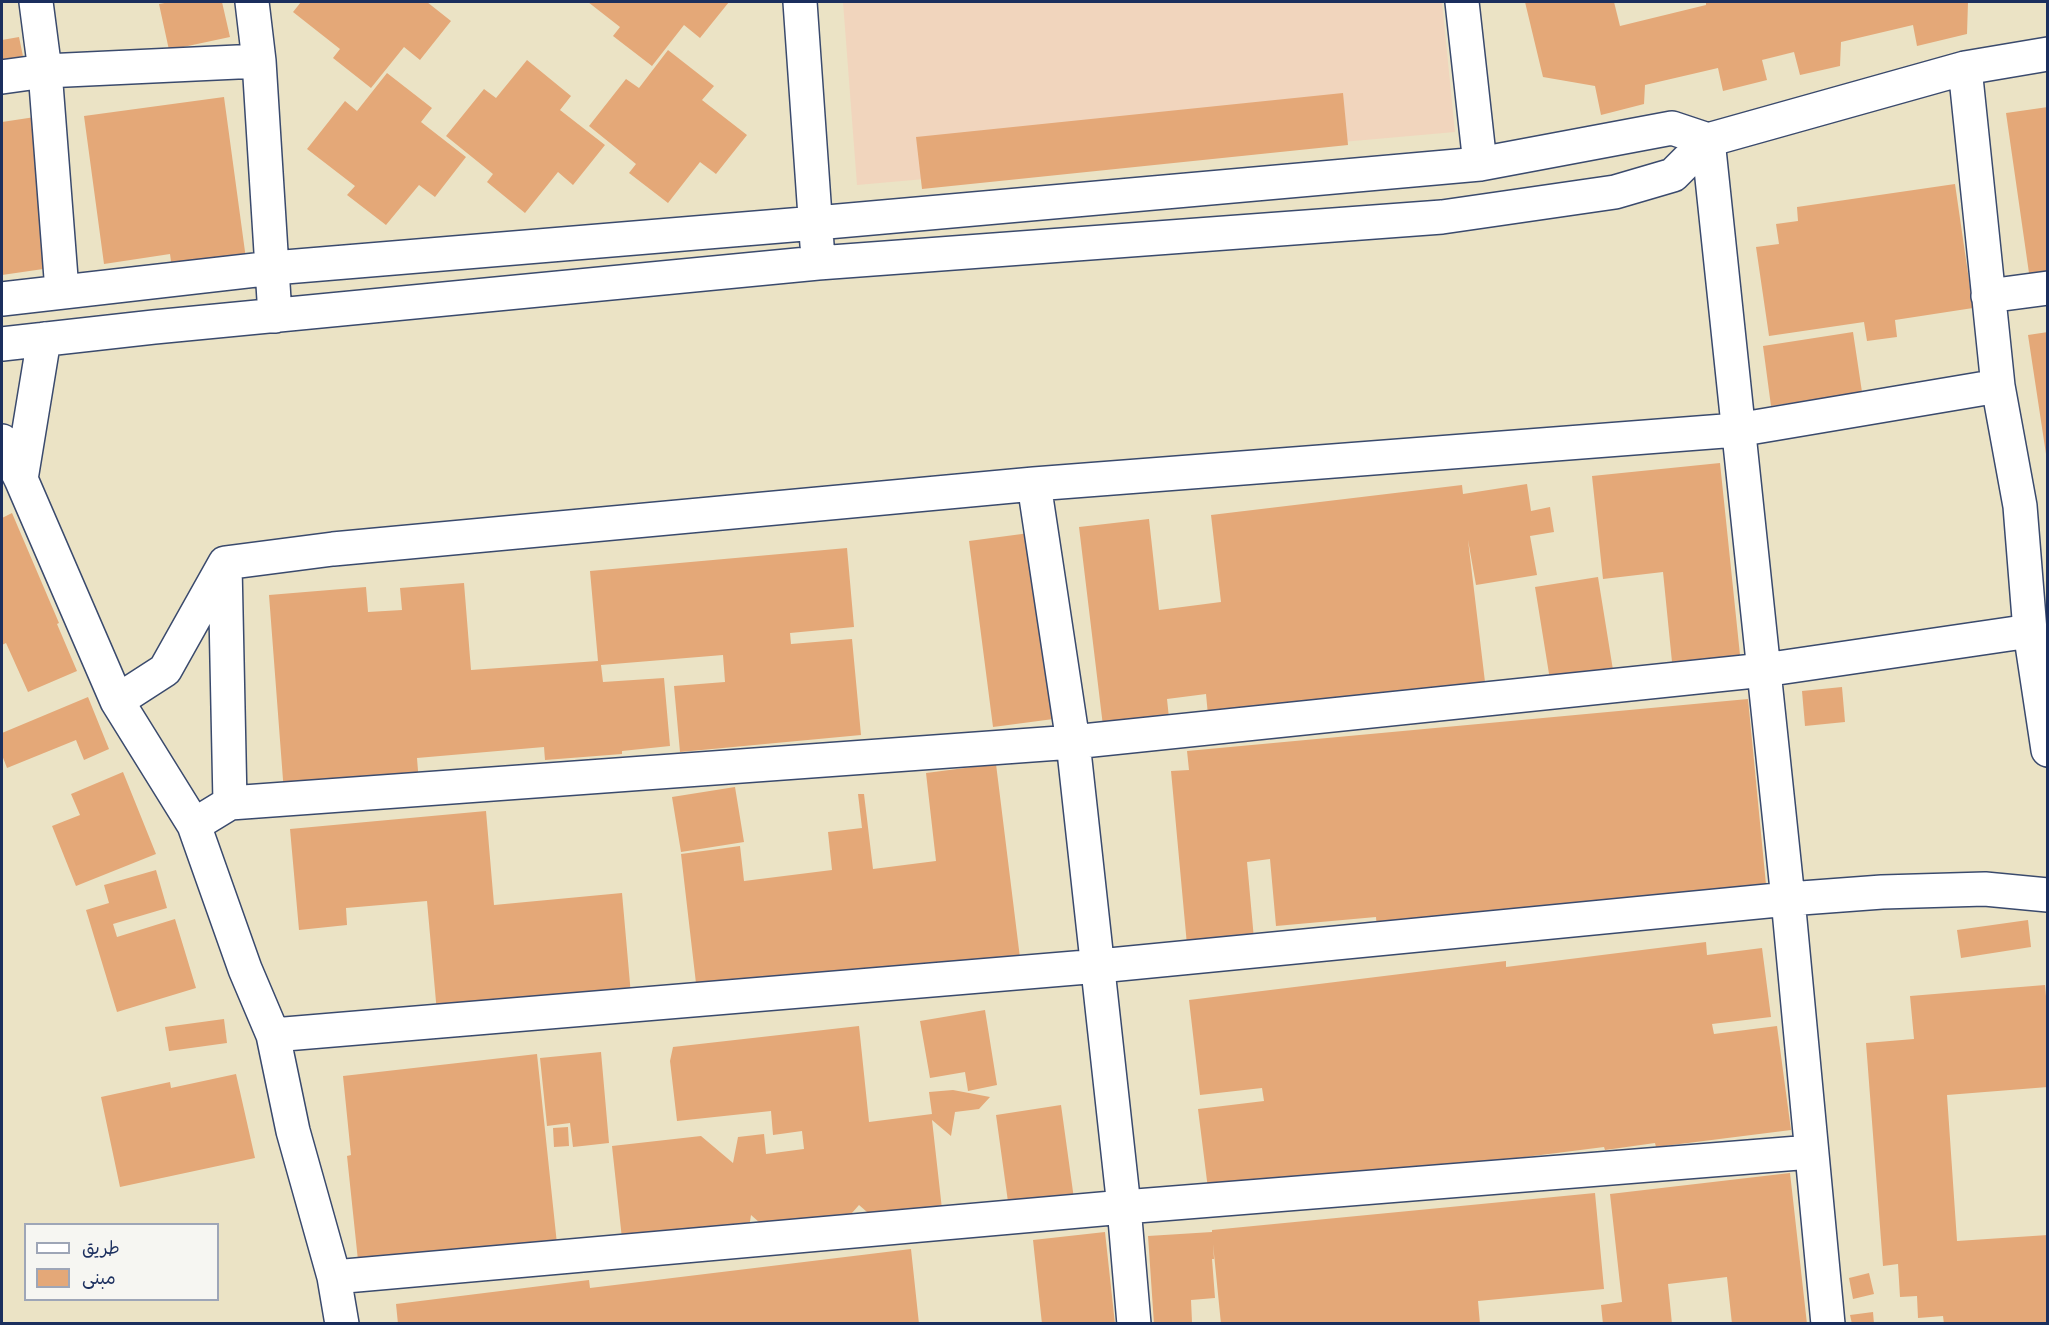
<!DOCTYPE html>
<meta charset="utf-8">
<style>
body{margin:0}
#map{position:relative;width:2049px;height:1325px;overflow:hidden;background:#ebe3c5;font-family:Sriracha,"Playpen Sans Arabic",sans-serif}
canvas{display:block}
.frame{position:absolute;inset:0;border:3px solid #1b2f5e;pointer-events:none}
.legend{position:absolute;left:24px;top:1223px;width:195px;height:78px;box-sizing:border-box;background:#f6f6f2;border:2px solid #9ea6b7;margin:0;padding:8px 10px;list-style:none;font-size:18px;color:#1b2f5e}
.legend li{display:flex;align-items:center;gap:12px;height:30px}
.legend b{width:30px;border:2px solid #9ea6b7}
</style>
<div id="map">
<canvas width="2049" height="1325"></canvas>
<div class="frame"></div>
<ul class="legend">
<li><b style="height:8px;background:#fff"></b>طريق</li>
<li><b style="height:16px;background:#e4a878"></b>مبنى</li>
</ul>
</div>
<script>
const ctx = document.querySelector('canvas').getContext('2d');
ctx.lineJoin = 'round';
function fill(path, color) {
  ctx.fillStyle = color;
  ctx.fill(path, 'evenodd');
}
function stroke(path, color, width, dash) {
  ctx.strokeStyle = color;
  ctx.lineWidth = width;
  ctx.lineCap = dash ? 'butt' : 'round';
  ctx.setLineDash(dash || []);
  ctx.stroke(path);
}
const built = new Path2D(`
 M843 2H1442L1455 132 857 185Z`);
const building = new Path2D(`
 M170 2H222L230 37 169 50 159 4Z
 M301 2H427L451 21 420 60 404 47 371 88 333 58 340 49 293 12Z
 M588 2H729L700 38 684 25 652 66 613 36 620 27Z
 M1525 2H1614L1620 26 1706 5V2H1968L1967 34 1917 46 1913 25 1841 42 1840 66 1800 75 1794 52 1762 60 1767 80 1723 91 1718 68 1645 85 1644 104 1601 115 1595 86 1543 77Z
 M19 37 24 61 2 65V40Z
 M668 50 714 86 702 100 747 135 716 174 700 162 668 203 629 173 636 164 589 126 626 79 639 88Z
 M527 60 571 96 560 110 605 145 573 185 558 172 525 213 487 182 493 174 446 136 484 89 496 98Z
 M387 73 432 108 421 122 466 157 435 197 419 185 386 225 347 195 355 186 307 149 345 101 357 111Z
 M1343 93 1348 145 922 189 916 137Z
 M224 97 246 259 172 269 170 254 104 264 84 116Z
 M2048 107V278L2030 280 2006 113Z
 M35 117 57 267 2 275V122Z
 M1955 184 1973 308 1895 320 1897 337 1867 341 1864 322 1769 336 1756 247 1779 244 1776 224 1798 221 1797 207Z
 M1853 332 1862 392 1771 406 1763 346Z
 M2048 332V454H2046L2028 335Z
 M1720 463 1740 655 1672 662 1663 572 1603 579 1592 476Z
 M1527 484 1531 511 1550 507 1554 532 1530 536 1537 575 1476 585 1468 540 1485 682 1208 715 1206 694 1167 699 1169 718 1103 726 1079 527 1149 519 1159 610 1221 602 1211 515 1462 485 1463 494Z
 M12 513 59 623 57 624 77 671 28 692 6 643 2 645V518Z
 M1037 532 1061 718 993 727 969 541Z
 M847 548 854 627 790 633 791 644 852 639 861 735 680 752 674 686 725 682 723 655 601 665 603 682 664 678 670 746 622 751V754L545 760 544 747 417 758 419 783 284 793 269 595 366 587 368 612 402 610 400 588 464 583 471 670 598 661 590 571Z
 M1598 577 1613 670 1550 680 1535 587Z
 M1842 687 1845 722 1805 726 1802 691Z
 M88 697 109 749 84 760 76 740 7 768 2 755V733Z
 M1748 699 1767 895 1377 930 1376 917 1276 926 1270 859 1247 862 1254 939 1187 945 1171 771 1189 770 1187 751Z
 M996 764 1020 958 697 992 681 854 740 846 744 881 832 870 828 832 862 828 858 794H864L873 869 936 861 926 773Z
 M123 772 156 854 76 886 52 826 80 815 71 794Z
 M735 787 744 842 681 852 672 797Z
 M486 811 494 905 622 893 631 995 437 1013 427 901 346 908 347 925 299 930 290 829Z
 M156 870 167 908 113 924 117 937 175 919 196 988 117 1012 86 910 109 903 104 885Z
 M2028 920 2031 947 1961 958 1957 930Z
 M1706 942 1707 955 1762 948 1771 1017 1712 1024 1714 1034 1777 1026 1791 1130 1656 1147 1655 1143 1605 1150 1604 1147 1209 1197 1198 1109 1264 1101 1262 1088 1200 1095 1189 1000 1506 961V967Z
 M2045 985 2048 1019V1087L1947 1095 1957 1241 2048 1235V1324H1944L1943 1316 1918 1318 1917 1296 1900 1297 1898 1264 1883 1266 1866 1043 1914 1039 1910 996Z
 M985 1010 997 1085 968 1091 965 1072 930 1078 920 1021Z
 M224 1019 227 1043 169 1051 165 1027Z
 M859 1026 869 1122 932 1114 929 1092 953 1090 990 1097 979 1109 955 1112 951 1136 932 1120 943 1218 882 1225 859 1205 844 1222 768 1230 751 1215 748 1235 623 1248 612 1146 701 1136 733 1163 738 1137 764 1134 766 1154 804 1149 802 1131 773 1135 771 1111 677 1121 670 1061 673 1047Z
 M601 1052 609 1143 573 1147 570 1123 547 1126 540 1058Z
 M537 1054 557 1244 359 1270 347 1156 351 1155 343 1076Z
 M236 1074 255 1158 120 1187 101 1097 170 1082 171 1088Z
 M1061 1105 1074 1199 1009 1209 996 1115Z
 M568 1127 569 1146 554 1147 553 1128Z
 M1790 1173 1807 1324H1732L1727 1277 1668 1284 1672 1324H1603L1601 1305 1622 1302 1610 1194Z
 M1595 1193 1604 1289 1478 1301 1480 1324H1221L1213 1244 1214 1259H1212L1215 1298 1191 1300 1192 1322 1154 1324 1148 1236 1212 1232V1230Z
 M1105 1232 1115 1324H1042L1033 1240Z
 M911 1249 919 1324H398L396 1304 589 1280 590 1288Z
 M1869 1273 1874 1294 1853 1299 1849 1278Z
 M1873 1312 1874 1324H1852L1850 1315Z`);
const minor = new Path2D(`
 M36 2 45 71 62 291
 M252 2 259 61 275 316
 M800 2 817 245
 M1462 2 1480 164
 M1965 68 1998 386 2020 506 2030 631 2048 750
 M2 77 45 71 259 61
 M1708 140 1788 899 1828 1324
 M1988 296 2048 288
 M2 299 273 268 816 223 1480 164 1672 128 1708 140
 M2 344 154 327 818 263 1442 217 1615 192 1673 175 1708 140 1965 68 2048 54
 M2 441 21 479 117 701 194 825 245 969 273 1035 293 1131 334 1277 342 1324
 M21 479 44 339
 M1034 484 1073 742 1124 1207 1134 1324
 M225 565 230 803
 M117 701 165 670 225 563 333 549 1034 484 1737 430 1998 386
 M194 825 230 803 1073 742 1764 670 2030 631
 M273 1035 1099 966 1788 899 1882 892 1985 889 2048 895
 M334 1277 1124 1207 1811 1152`);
fill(built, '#f1d5bd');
fill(building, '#e4a878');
stroke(minor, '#3a4a6d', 36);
stroke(minor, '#fff', 33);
</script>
